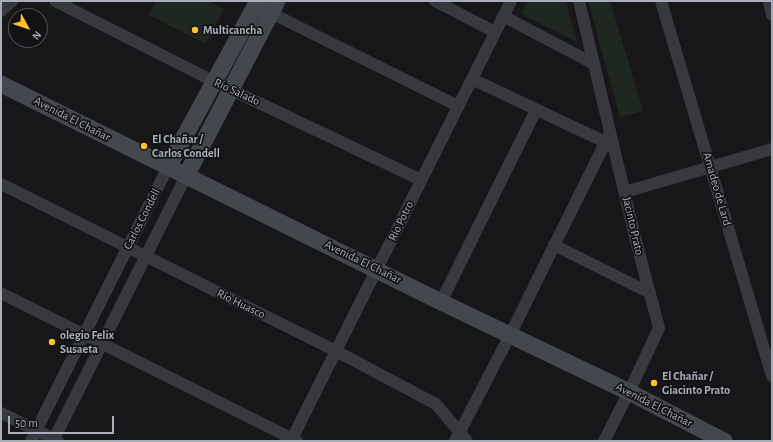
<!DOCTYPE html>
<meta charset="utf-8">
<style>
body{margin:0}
#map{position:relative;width:773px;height:442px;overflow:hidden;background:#171719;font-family:"Alegreya Sans",sans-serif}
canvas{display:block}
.frame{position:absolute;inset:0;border:2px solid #a8adba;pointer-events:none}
.north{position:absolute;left:8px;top:8px;width:40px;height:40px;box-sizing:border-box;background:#121214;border:1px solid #4e5056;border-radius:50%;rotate:130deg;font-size:11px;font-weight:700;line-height:16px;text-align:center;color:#a8adba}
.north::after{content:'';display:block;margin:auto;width:14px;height:18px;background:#ffc229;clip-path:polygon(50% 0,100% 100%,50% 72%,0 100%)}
.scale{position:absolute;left:8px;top:416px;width:106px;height:18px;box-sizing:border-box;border:2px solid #a8adba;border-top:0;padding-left:5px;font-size:12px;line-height:14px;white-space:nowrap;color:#a8adba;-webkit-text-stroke:3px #121214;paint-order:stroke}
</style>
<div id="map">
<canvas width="773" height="442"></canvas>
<div class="frame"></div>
<div class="north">N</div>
<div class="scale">50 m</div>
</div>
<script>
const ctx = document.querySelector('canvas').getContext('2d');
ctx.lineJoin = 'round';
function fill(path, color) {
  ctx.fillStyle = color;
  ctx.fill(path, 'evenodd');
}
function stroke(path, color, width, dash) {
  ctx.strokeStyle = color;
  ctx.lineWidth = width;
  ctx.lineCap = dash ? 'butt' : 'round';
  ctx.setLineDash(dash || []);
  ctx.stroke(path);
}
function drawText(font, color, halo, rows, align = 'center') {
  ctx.font = font + ' "Alegreya Sans",sans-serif';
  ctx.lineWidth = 3.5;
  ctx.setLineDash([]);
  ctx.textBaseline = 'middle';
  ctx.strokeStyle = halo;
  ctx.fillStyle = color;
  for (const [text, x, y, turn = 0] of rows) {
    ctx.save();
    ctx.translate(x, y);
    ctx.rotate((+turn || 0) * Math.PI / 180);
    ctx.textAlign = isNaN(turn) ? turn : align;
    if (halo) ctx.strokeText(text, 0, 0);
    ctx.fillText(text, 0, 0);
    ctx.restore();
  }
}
const green = new Path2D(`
 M156 1H209L224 9 206 44 149 15Z
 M527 1H566L577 42 521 14Z
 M588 1H610L643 111 620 117Z`);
const street = new Path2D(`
 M55 1 215 82 421 180
 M435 1 495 32
 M579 1 636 241 659 328 629 392 604 441
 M661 1 772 376
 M769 1 772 15
 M1 11 12 1
 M271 13 458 106
 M503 16 594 64
 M472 79 605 142
 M1 184 336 351 436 404 467 441
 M625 192 772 149
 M554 245 650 293
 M1 293 297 441
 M441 302 536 110
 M1 413 58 441
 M31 441 168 167
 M53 441 186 176
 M291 441 511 1
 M455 441 510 335 610 133`);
const secondary = new Path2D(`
 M1 84 441 302 629 392 724 441
 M168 167 258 1
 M186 176 277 1`);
const markers = [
 [195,30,4,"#ffc229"],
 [144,146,4,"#ffc229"],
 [52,342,4,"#ffc229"],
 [654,383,4,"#ffc229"]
];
const poiNames = [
 ["Multicancha",203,30],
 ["El Chañar /",152,139],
 ["Carlos Condell",152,153],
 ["olegio Felix",60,335],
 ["Susaeta",60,349],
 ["El Chañar /",662,376],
 ["Giacinto Prato",662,390]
];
const streetNames = [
 ["Río Salado",237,92,25],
 ["Avenida El Chañar",72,119,27],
 ["Amadeo de Lard",717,189,74],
 ["Carlos Condell",142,219,-63],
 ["Río Potro",401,221,-64],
 ["Jacinto Prato",633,226,77],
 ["Avenida El Chañar",363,262,26],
 ["Río Huasco",241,304,26],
 ["Avenida El Chañar",654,405,27]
];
fill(green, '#1e2820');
stroke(street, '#38383f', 12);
stroke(secondary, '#45474f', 17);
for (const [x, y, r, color] of markers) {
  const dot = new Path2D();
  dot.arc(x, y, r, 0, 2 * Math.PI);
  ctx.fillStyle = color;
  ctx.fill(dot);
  stroke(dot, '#121214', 1.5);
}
drawText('bold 12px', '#a8adba', '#121214', poiNames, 'left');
drawText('12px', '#a8adba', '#121214', streetNames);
</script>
